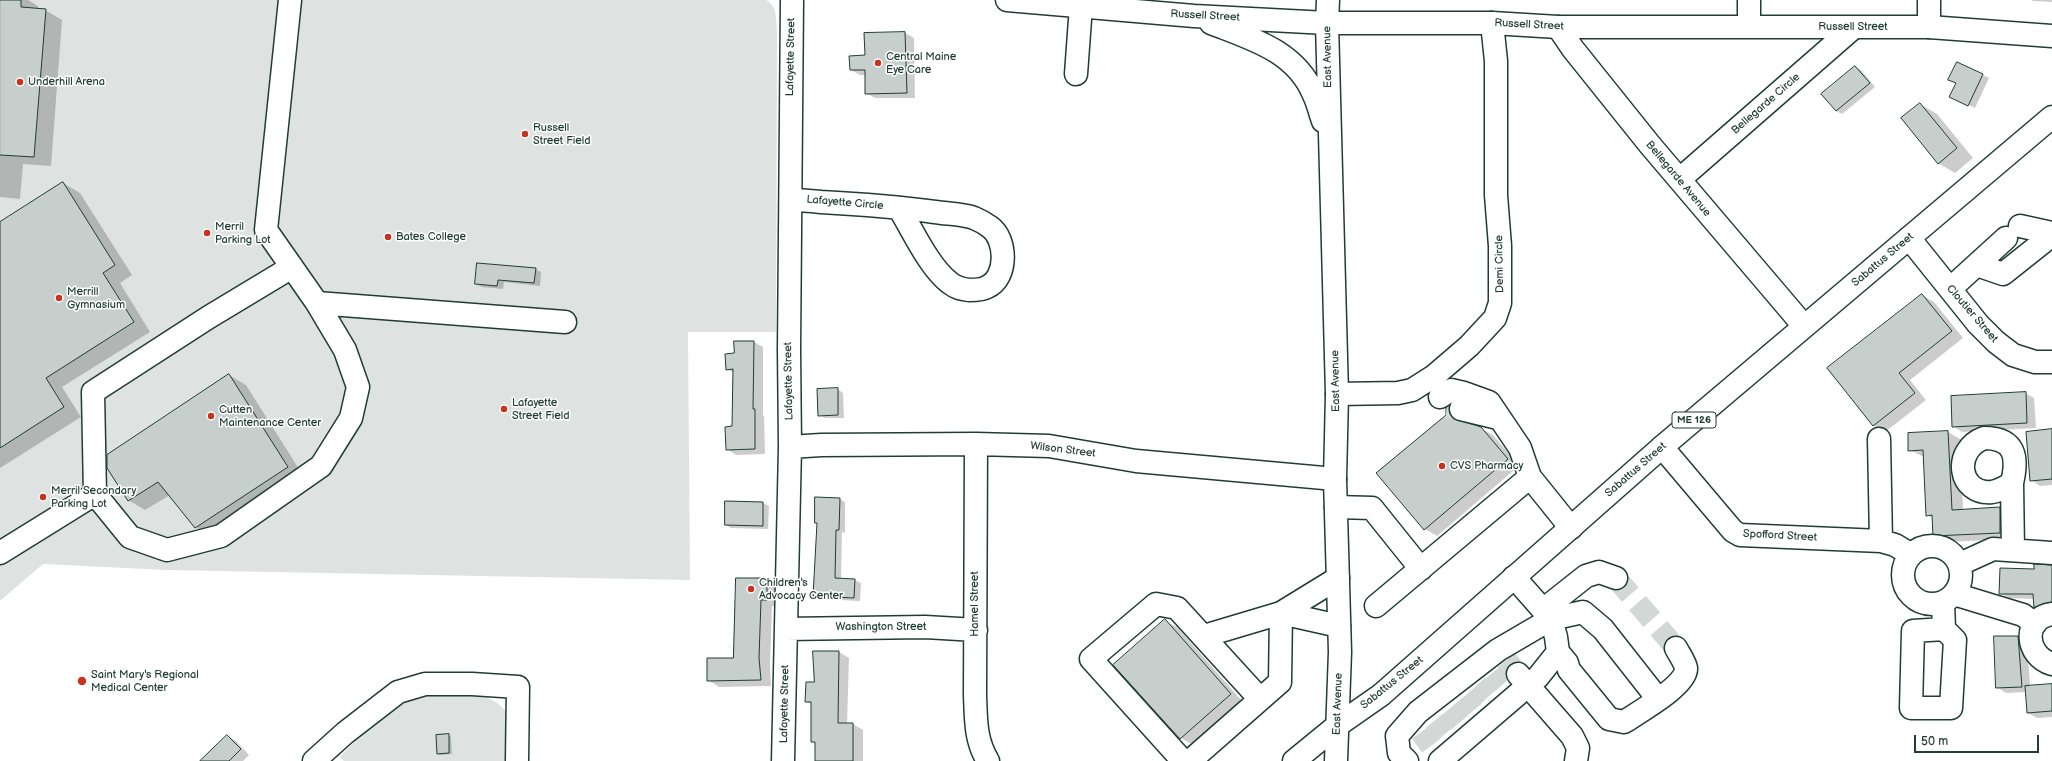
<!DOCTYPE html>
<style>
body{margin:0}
#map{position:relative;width:2052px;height:761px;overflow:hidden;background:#fff;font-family:"Balsamiq Sans",sans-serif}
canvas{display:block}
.scale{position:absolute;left:1914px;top:735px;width:125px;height:18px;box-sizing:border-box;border:2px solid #1f3d34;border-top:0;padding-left:5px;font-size:12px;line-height:14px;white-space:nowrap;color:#1f3d34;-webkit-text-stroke:3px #fff;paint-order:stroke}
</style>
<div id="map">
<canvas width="2052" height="761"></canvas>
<div class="scale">50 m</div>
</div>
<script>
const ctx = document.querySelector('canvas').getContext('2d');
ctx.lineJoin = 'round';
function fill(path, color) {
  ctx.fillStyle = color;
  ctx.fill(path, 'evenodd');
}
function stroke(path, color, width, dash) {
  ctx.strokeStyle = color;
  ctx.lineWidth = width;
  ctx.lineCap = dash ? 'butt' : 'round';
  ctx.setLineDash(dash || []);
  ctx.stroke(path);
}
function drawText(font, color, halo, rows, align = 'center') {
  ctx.font = font + ' "Balsamiq Sans",sans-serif';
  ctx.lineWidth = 3;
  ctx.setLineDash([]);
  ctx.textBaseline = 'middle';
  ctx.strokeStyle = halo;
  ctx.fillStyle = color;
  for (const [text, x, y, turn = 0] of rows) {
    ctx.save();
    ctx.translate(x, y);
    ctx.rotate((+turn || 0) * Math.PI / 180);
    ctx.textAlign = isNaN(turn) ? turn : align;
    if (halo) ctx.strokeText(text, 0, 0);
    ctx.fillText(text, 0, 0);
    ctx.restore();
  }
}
const green = new Path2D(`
 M0 0H766C778 6 776 21 777 32L776 332H688L690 580 167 570 43 564 0 601Z
 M425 694C455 694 500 686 511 723 515 734 513 749 514 761H344L340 757 369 726 403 701Z`);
const shadow = new Path2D(`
 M0 0H28L38 6V10H45L62 20 51 166 23 164 20 199 0 197Z
 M2031 0H2052V2L2033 1Z
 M905 33 914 38 915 98H875L866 93V75H860L851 70 866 56 865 34Z
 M1957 63 1989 78 1975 108 1956 99Z
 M1855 67 1861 70 1875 87 1842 114 1836 111Z
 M1920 104 1937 114 1973 158 1955 173 1938 163Z
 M63 183 80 193 132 275 120 283 150 332 62 387 81 417 0 468V223Z
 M535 269 541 272 540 286 504 282 503 289 482 287 476 284Z
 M1922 295 1934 302 1963 338 1910 380 1926 400 1885 432 1873 425Z
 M754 342 763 347V415L764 416 765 454 736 455 727 449 733 427 734 373 727 369Z
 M229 375 246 385 304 477 213 537 196 527 170 495 145 510 128 500Z
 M837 389 843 393 844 418H825L819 415Z
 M2025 393 2034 398 2036 428 1962 432 1953 426Z
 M1449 407 1461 414 1462 422 1480 428 1493 435 1519 466 1437 536 1425 529Z
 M2052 431V485L2040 486 2031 480Z
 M1948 432 1960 439 1963 510 2000 508 2012 515V539L1946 542 1934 535 1933 518 1927 515 1924 457 1909 450V434Z
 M839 499 845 502V533L842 532 841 579 855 580 861 583 860 601 820 599 814 596 818 524 816 523Z
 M763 503 769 506 768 529 731 528 726 525Z
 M2052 566V610L2044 612 2035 607 2034 599 2009 598 2000 593 2035 570Z
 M766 579 777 585 778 606H772L770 665 771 686 719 687 708 680 734 659Z
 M1165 621 1177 627 1242 701 1193 745 1181 738 1115 665Z
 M2018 637 2027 642 2030 687 2052 685V717L2037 718 2028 713 2026 692 2006 693 1997 687Z
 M814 652H839L849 658 847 724H853L863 730V761H816V743L812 741V704L806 701 815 683Z
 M449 735 451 737 452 754 440 755 438 753Z
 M227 736 236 741 249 755 243 761H201Z`);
const building = new Path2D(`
 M0 0H21V7L46 9 34 157 0 155Z
 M905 32 907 93 865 94V70H850L849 56 865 55 864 33Z
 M1957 62 1983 74 1968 106 1949 97 1956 83 1948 80Z
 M1855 66 1870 83 1836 111 1821 94Z
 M1920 103 1957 148 1938 164 1901 118Z
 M63 182 115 265 103 273 134 322 46 378 64 407 0 448V222Z
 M477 263 536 268 534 283 498 280 497 286 475 284Z
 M1922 294 1952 331 1899 373 1915 393 1873 426 1827 368Z
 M734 341H754L753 409H755V449L726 450 725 427 732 426 733 369 726 370 725 354 734 353Z
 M229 374 288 467 195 528 158 482 128 501 107 468V455Z
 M838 388V415L818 416 817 389Z
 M2026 392 2027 423 1952 427 1951 396Z
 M1449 406V413L1453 418 1481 427 1508 459 1424 530 1376 473 1446 415V408Z
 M2052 429V479L2030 481 2026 432Z
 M1948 431 1952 510 2000 507V533L1933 536 1932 515 1926 516 1923 450 1908 451V433Z
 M815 497 840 498 839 530H836L835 578 855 579 854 598 813 596 817 523H815Z
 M725 501 763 502V526L725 525Z
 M2034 564 2052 565V602L2034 608 2033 594H1999L2000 568 2034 569Z
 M736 578H767V600H761L759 658 761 680 707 681V658H733Z
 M1165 619 1231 694 1180 739 1113 665Z
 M1994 636H2018L2022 687 1996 688Z
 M813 651H839L838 723H853V761H815V742H811V702H805L806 682H814Z
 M2052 684V711L2027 713 2025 686Z
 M449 734V753L437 754 436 735Z
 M227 735 241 749 229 761H200Z`);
const minorTunnel = new Path2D(`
 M1447 407 1461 409
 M1616 578 1676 648
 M1506 660 1518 674
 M1491 674 1501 686
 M1476 686 1487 698
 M1462 698 1473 711
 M1448 710 1459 723
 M1434 721 1445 734
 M1421 732 1431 746`);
const minor = new Path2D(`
 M290 0 266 230 317 303 345 350 358 387 351 418 321 466 221 536 167 550 130 537 95 494 93 392 209 317 292 267
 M1749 0V26
 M1327 23 1328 0
 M1558 27 1573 49 1650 145 1804 326
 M1929 27V0
 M1076 74 1081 6
 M1680 179 1853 28
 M791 200C801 200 811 201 821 202 859 204 898 207 935 212 948 214 963 214 974 218 979 220 986 224 990 227 1007 239 1008 278 987 287 982 290 975 290 969 290 962 289 956 288 950 283 929 267 913 231 899 208
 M2020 226 2052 233
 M1909 238 1978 324 1996 342 2013 355 2035 362H2052
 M1977 265 2003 274 2052 235
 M1950 289 2006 238
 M317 303 565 322
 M1337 394 1398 393 1412 390 1434 376 1469 346 1495 318 1500 303V246L1496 195V61L1492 23
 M1440 397 1451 390 1464 393 1489 402 1520 448 1530 477
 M1461 409 1498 418
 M1984 438C2016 438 2018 458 2012 483 2006 487 1999 491 1992 492 1958 495 1952 450 1984 438Z
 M1879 439 1881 541
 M976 444 975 695C976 719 975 740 988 761
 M790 447 821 445 976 444 1049 446 1136 461 1335 479
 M1662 447 1733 531 1740 535 1881 541 1895 545 1910 554
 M2012 483 2013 550
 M1336 507 1372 508 1421 569
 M1903 575a29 29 0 1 1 58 0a29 29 0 1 1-58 0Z
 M0 553 95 494
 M1960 564 1993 549 2052 553
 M1954 594 2023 615 2035 624
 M1943 602 1944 629 1913 631 1911 708H1951L1955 640 1944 629
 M1376 606 1530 477 1571 528
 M1543 610 1586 576 1599 572 1616 578
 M1281 613 1339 626
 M2052 614C2022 618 2025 656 2052 664
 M786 629 925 627 976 630
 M1204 636 1281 613 1338 578
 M1558 652 1567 663 1569 670 1609 719 1624 722C1637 713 1688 685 1686 668 1685 662 1679 654 1676 648
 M1518 674 1572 736 1578 748 1576 761
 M314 761 345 733 398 692 425 684H472L518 687 517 761
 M783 761 790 447 789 350 792 0
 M1183 761 1091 659 1156 604 1177 608 1260 699
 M1190 761 1280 682 1281 613
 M1407 761 1399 753 1397 736 1418 712 1498 650 1551 619 1514 577
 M1440 761 1538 677 1558 652 1556 637 1551 619 1583 612 1603 629 1658 699`);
const major = new Path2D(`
 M1007 0 1194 16 1327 23H1492L1558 27H1929L2052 36
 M1211 23C1252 39 1296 51 1314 95 1318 103 1320 113 1323 121
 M1327 23 1337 394 1335 479 1340 652 1336 761
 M1294 761 1338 725 1381 695 1662 447 2052 117`);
const markers = [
 [878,63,4,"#c8321e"],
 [20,82,4,"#c8321e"],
 [525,134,4,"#c8321e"],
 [207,233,4,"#c8321e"],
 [388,237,4,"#c8321e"],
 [59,298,4,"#c8321e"],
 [504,409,4,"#c8321e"],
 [211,416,4,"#c8321e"],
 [1442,466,4,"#c8321e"],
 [43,497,4,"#c8321e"],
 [751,589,4,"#c8321e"],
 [82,681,5,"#c8321e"]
];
const shields = [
 [1694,420,44]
];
const shieldNames = [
 ["ME 126",1694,420]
];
const streetNames = [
 ["Russell Street",1205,16,3],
 ["Russell Street",1529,25,3],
 ["Russell Street",1853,27],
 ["Lafayette Street",791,57,-89],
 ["East Avenue",1328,57,-91],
 ["Bellegarde Circle",1766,104,-41],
 ["Bellegarde Avenue",1678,179,50],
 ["Lafayette Circle",845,203,5],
 ["Sabattus Street",1883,260,-40],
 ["Demi Circle",1500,264,-91],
 ["Cloutier Street",1972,314,49],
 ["Lafayette Street",789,381,-91],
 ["East Avenue",1336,381,-91],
 ["Wilson Street",1063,450,7],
 ["Sabattus Street",1636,470,-41],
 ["Spofford Street",1780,536,3],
 ["Hamel Street",975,604,-90],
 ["Washington Street",881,627],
 ["Sabattus Street",1392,683,-39],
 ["Lafayette Street",785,704,-89],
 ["East Avenue",1338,704,-88]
];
const poiNames = [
 ["Central Maine",886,57],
 ["Eye Care",886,70],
 ["Underhill Arena",28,82],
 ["Russell",533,128],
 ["Street Field",533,141],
 ["Merril",215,227],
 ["Parking Lot",215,240],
 ["Bates College",396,237],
 ["Merrill",67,292],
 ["Gymnasium",67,305],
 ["Lafayette",512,403],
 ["Street Field",512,416],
 ["Cutten",219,410],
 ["Maintenance Center",219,423],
 ["CVS Pharmacy",1450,466],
 ["Merril Secondary",51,491],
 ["Parking Lot",51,504],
 ["Children's",759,583],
 ["Advocacy Center",759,596],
 ["Saint Mary's Regional",91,675],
 ["Medical Center",91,688]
];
fill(green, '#dee3e2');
fill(shadow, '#0003');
fill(building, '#c7cfcc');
stroke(building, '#1f3d34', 1);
stroke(minorTunnel, '#d2d8d6', 22, [22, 11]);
stroke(minor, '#1f3d34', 25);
stroke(major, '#1f3d34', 25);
stroke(minor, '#fff', 22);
stroke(major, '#fff', 22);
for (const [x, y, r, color] of markers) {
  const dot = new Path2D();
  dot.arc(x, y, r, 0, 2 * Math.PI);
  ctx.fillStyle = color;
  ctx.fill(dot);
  stroke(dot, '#fff', 1.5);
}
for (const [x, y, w] of shields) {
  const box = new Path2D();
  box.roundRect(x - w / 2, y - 8, w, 16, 3);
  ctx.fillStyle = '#fff';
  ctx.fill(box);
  stroke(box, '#1f3d34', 1);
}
drawText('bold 10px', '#1f3d34', null, shieldNames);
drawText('11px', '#1f3d34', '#fff', streetNames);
drawText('11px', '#1f3d34', '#fff', poiNames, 'left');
</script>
